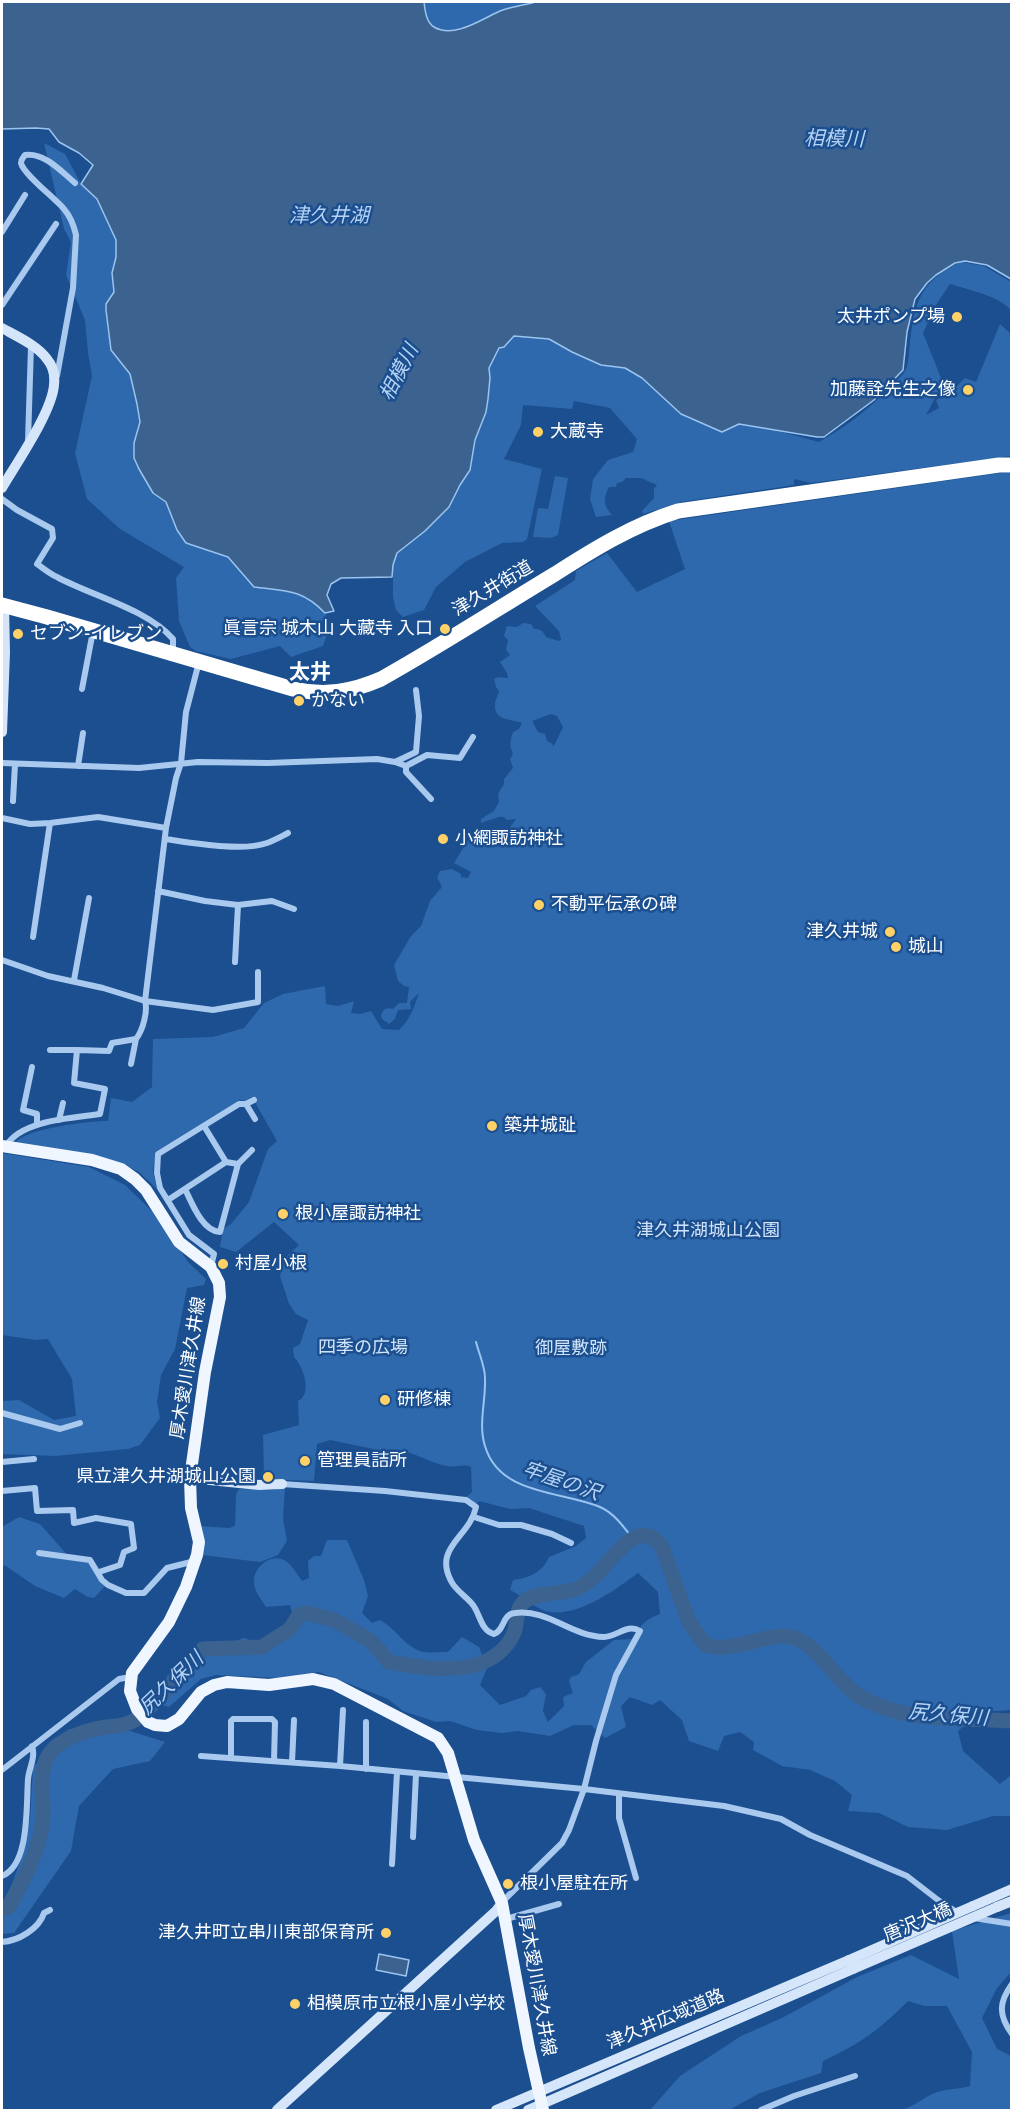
<!DOCTYPE html>
<meta charset="utf-8">
<style>
body{margin:0}
#map{position:relative;width:1013px;height:2112px;overflow:hidden;background:#1b4f8f;font-family:Signika,sans-serif}
canvas{display:block}
.frame{position:absolute;inset:0;border:3px solid #fff;pointer-events:none}
</style>
<div id="map">
<canvas width="1013" height="2112"></canvas>
<div class="frame"></div>
</div>
<script>
const ctx = document.querySelector('canvas').getContext('2d');
ctx.lineJoin = 'round';
function fill(path, color) {
  ctx.fillStyle = color;
  ctx.fill(path, 'evenodd');
}
function stroke(path, color, width, dash) {
  ctx.strokeStyle = color;
  ctx.lineWidth = width;
  ctx.lineCap = dash ? 'butt' : 'round';
  ctx.setLineDash(dash || []);
  ctx.stroke(path);
}
function drawText(font, color, halo, rows, align = 'center') {
  ctx.font = font + ' Signika,"Noto Sans JP",sans-serif';
  ctx.lineWidth = 5;
  ctx.setLineDash([]);
  ctx.textBaseline = 'middle';
  ctx.strokeStyle = halo;
  ctx.fillStyle = color;
  for (const [text, x, y, turn = 0] of rows) {
    ctx.save();
    ctx.translate(x, y);
    ctx.rotate((+turn || 0) * Math.PI / 180);
    ctx.textAlign = isNaN(turn) ? turn : align;
    if (halo) ctx.strokeText(text, 0, 0);
    ctx.fillText(text, 0, 0);
    ctx.restore();
  }
}
const green = new Path2D(`
 M424 2H536C524 5 511 7 500 11 483 18 452 38 434 27 426 22 425 10 424 2Z
 M44 143 65 154 81 184 97 199 116 240V257L112 273 114 292 106 304V310L108 333 132 375 134 394 142 422 168 503 230 558 301 593 318 604 325 613 328 631 323 646 291 657 280 646 231 659 196 651 190 647 179 621 176 578 184 567 120 529 87 499 75 453 92 376 88 353 85 320 66 275 71 242 64 229Z
 M961 262 984 266 1011 282V310C997 295 969 290 950 284L936 305 923 333 943 383 926 415 939 408 936 400 951 392 965 378 976 382 1000 324 1001 325 1011 334V456L811 483 794 479V485L681 502 643 514 642 511 654 498V489L657 485 641 478H626L622 482 617 483 616 487H609C603 500 603 504 612 515L596 517 590 499 593 479 608 460 633 452 637 439 610 408 574 401 572 409 523 405 521 425 504 459 542 469 527 539 523 542 502 543 465 562 436 587 424 610 403 617 396 610 393 597V565L397 553 425 531 449 507 460 485 470 470 475 440 486 412 488 399 490 378 489 368 499 348 504 347 514 336 549 338 572 352 601 365 625 368 642 378 689 419 698 420 708 427 739 424 767 428 819 442C847 426 872 407 894 383 898 379 904 374 906 369 909 362 909 350 910 342 915 300 921 281 961 262Z
 M1000 473H1011L1012 1710 981 1712 958 1731 963 1751 1000 1784 1011 1775V1816H993L947 1830 908 1827 879 1813 848 1811 852 1795 835 1781 810 1770 782 1766 753 1750 754 1742 740 1732 724 1736 718 1751 689 1741 682 1720 660 1700 652 1705 630 1697 621 1706 626 1727 605 1738 591 1725H574L550 1736 518 1731 502 1733 477 1730 450 1721 436 1722 403 1711 388 1699 319 1672 279 1678 216 1675 201 1679 169 1707 158 1704 167 1676 188 1655 211 1652 232 1655 233 1643 243 1638 264 1644 284 1630 293 1616 290 1605 266 1607C261 1599 254 1591 254 1582 253 1566 274 1551 287 1562 293 1567 298 1575 302 1581L309 1578 308 1561 314 1556H321L327 1540H347L364 1580 368 1596 362 1613 372 1623 380 1620C396 1628 406 1649 424 1652 431 1653 441 1652 448 1652L462 1637 479 1647 487 1668 480 1685 500 1705 526 1696 531 1690 540 1687 546 1694 543 1711 548 1722 564 1706 563 1697 573 1693 569 1681 571 1677 579 1674 586 1662 614 1640 632 1639C640 1626 645 1619 660 1614L658 1592 638 1573C615 1590 580 1616 550 1612 536 1610 523 1596 510 1590L513 1580C529 1578 543 1572 549 1557L576 1546 586 1538 584 1526 529 1508 510 1509 479 1501 476 1504 466 1497 472 1492 471 1467C463 1463 457 1468 448 1466 430 1464 400 1443 383 1451L330 1440 317 1444 314 1481 264 1479 263 1435 299 1425 298 1401C313 1394 303 1366 294 1357L293 1348 300 1344 308 1320 296 1314 289 1304 280 1276 285 1258 299 1245 274 1222 236 1252 220 1247 223 1229 231 1224 249 1202 268 1149 277 1141 252 1097 246 1101 240 1100 155 1152 153 1172 157 1189 139 1172 122 1164 15 1143C26 1128 90 1121 108 1121L111 1098 132 1102 152 1087 153 1039 213 1037 244 1028 264 1003 283 994 325 986 326 1004 338 1006 354 1001 351 1013 360 1014 371 1011 382 1029 399 1030C410 1019 414 1008 419 993L410 1002 411 1009 398 1010 395 1019 389 1024 382 1019 381 1015C383 1009 387 1007 393 1009L399 1003H407L409 987 404 986 398 981 394 965 411 936 421 926 430 901 442 887 437 877 440 871 452 869 461 874V877L468 878 467 880 471 872 454 863 470 837 479 845 483 842 489 847 500 841 516 819 507 820 504 817H499L481 823V819L494 811 499 802 498 794 504 784V779L513 768 510 759 513 754C509 745 510 741 513 732L519 729 522 723C512 719 494 721 495 705 495 700 498 696 499 691L496 687 494 679 498 677 508 678 507 673 500 662 510 655 506 650 508 640 504 636 507 626 517 627 523 623 531 624 534 629C541 629 543 631 546 637L559 641 561 640 559 631 535 606 575 580 576 571 607 553 637 592 685 569 669 521ZM551 714 557 716 563 727 554 746 551 743 547 741 545 734 538 732 532 721Z
 M555 476 568 478 558 535 551 538 533 537 538 508 548 509Z
 M2 1153 89 1167 125 1185 158 1217 188 1262 206 1279 204 1285 187 1288 175 1349 161 1375 157 1402 160 1418 140 1445 128 1449 55 1456 2 1454V1401L19 1400 54 1420 76 1416 72 1379 48 1339 36 1340 2 1335Z
 M285 1487 283 1519 287 1541 278 1555 260 1562 202 1555 200 1526 229 1528 235 1526 236 1494 239 1489 274 1490Z
 M19 1517 40 1524 69 1557 89 1562 106 1585 94 1598 88 1597 75 1589 64 1598 35 1586 6 1566 2 1565V1527Z
 M69 1729 130 1731 165 1742 150 1761 113 1769 79 1806 71 1851 14 1933 2 1934V1903L12 1884 22 1856 30 1818 33 1767Z
 M1011 1913V1972L997 1988 982 2018 997 2049 1011 2056V2110H898C912 2109 923 2097 937 2092 947 2089 959 2089 970 2086L972 2052 947 2006H924L908 2001C878 2031 861 2043 823 2061L821 2073 760 2093 729 2110H650L680 2076 741 2036 782 2018 857 1977 911 1955 959 1979 952 1931Z`);
const water = new Path2D(`
 M2 2H424C425 10 426 22 434 27 454 39 482 19 500 11 511 7 524 5 536 2H1011V279L987 265 965 261 955 263 936 275 927 283 915 299 907 332 903 370 874 400 824 437H817L739 424 722 432 681 414 642 378 625 368 601 365 572 352 549 339 514 336 504 347 499 348 489 368 490 378 488 399 486 412 475 440 470 470 460 485 449 507 425 531 397 553 393 565 392 577 341 578 331 584 327 595 334 611 325 613C302 589 286 591 254 587L228 557 186 543 177 530 166 502 153 493 139 469 134 458V443L140 422 137 404 130 374 111 350 106 310V304L114 292 112 273 116 257V240L97 199 81 184 93 165 79 153 59 142 49 129 36 128 2 129Z
 M379 1954 409 1960 406 1976 376 1970Z`);
const stream = new Path2D(`
 M476 1342C479 1354 485 1366 485 1378 486 1401 478 1424 485 1446 499 1495 561 1491 600 1507 614 1513 624 1527 633 1539`);
const river = new Path2D(`
 M2 1909 9 1907C23 1880 41 1849 43 1817 44 1799 38 1776 47 1758 56 1739 87 1730 106 1727 116 1726 124 1726 133 1721 138 1719 142 1714 147 1710 167 1691 183 1669 203 1649L262 1647 290 1629 299 1615 307 1613 334 1620 371 1641 389 1662C417 1667 457 1674 484 1662 497 1656 510 1645 515 1630 517 1621 516 1607 525 1601 540 1590 561 1596 578 1588 583 1585 589 1582 593 1578 611 1563 638 1513 662 1547L689 1622 705 1645C735 1654 765 1632 791 1637 818 1643 836 1682 859 1696 905 1724 960 1717 1012 1721`);
const street = new Path2D(`
 M2 232 25 195
 M2 305 56 224
 M57 376 73 288 76 235C74 226 70 216 64 209 56 199 23 174 21 163 21 159 23 158 25 155 44 152 61 171 75 183
 M28 441 31 346
 M2 499 17 510 52 529 53 538 37 564C43 568 50 574 57 577 92 596 147 609 173 639V652
 M82 689 93 631
 M395 762 416 752 419 716 416 690
 M2 763 139 768 198 762 268 763 377 759 395 762 406 766 427 755 460 758 473 737
 M78 766 83 733
 M406 766V772L431 799
 M13 801 15 764
 M2 818 30 824 50 823 98 817 166 828
 M165 839C193 843 242 852 267 843 275 840 282 836 288 833
 M158 891 205 901 238 905 272 901 294 909
 M33 937 50 823
 M2 960 48 976 103 988 145 1001 213 1010 258 1002V972
 M235 962 238 905
 M74 980 89 898
 M50 1050H77
 M131 1064 136 1039
 M32 1067 23 1110 37 1114V1125
 M246 1104 255 1119
 M59 1120 63 1103
 M6 1146C21 1120 72 1118 100 1114L105 1089 74 1083 77 1050 109 1051 112 1043 136 1039C143 1030 148 1011 145 1001L166 828 176 778 181 763 186 712 199 662
 M226 1162 238 1164 252 1150
 M185 1189C192 1203 202 1231 220 1232L238 1164
 M168 1200 226 1162 204 1126
 M211 1266 214 1254 189 1235 160 1188 157 1173 158 1154 239 1104H246L254 1100
 M2 1413 60 1429 80 1423
 M2 1462 34 1459
 M282 1484 385 1491 466 1500 476 1507C470 1537 433 1547 451 1581 456 1591 467 1597 473 1605 480 1614 481 1631 494 1634 505 1630 502 1614 515 1613 549 1609 570 1636 604 1637 617 1637 627 1623 640 1631L616 1675 596 1741 584 1789 569 1830 562 1843 502 1902
 M2 1491 35 1488 37 1511 73 1510 74 1523 96 1518 131 1524 134 1548 124 1552 120 1565 99 1572
 M474 1517 499 1525H521L552 1534 571 1543
 M39 1553 90 1560 102 1580 108 1585 126 1593H144L167 1568 195 1561
 M201 1756 340 1766 584 1789 724 1806 781 1819 810 1835 907 1876 938 1900 958 1913
 M231 1758V1721L233 1719H272L275 1722 274 1761
 M292 1762 294 1720
 M340 1766 343 1710
 M366 1769V1722
 M2 1770 119 1679 131 1677
 M619 1794V1818L636 1878
 M413 1837 416 1774
 M392 1864 397 1772
 M2 1876C30 1865 26 1805 28 1779 29 1768 36 1757 32 1746
 M974 1918 1012 1924
 M506 1919 559 1904
 M2 1942C18 1941 39 1929 44 1913L50 1910
 M1012 1984C999 2002 998 2015 1012 2034
 M761 2110 794 2096 855 2076`);
const secondary = new Path2D(`
 M2 328C16 336 37 345 47 359 53 366 55 376 54 385 52 412 16 464 2 488
 M2 732 5 652 4 606
 M190 1478 259 1485 282 1484
 M973 1906 1012 1889
 M997 1907 1012 1901
 M277 2110 496 1911 502 1903
 M496 2110 849 1960
 M528 2110 853 1969`);
const primary = new Path2D(`
 M2 1146 92 1160 121 1169 135 1179 146 1190 179 1242 211 1267 219 1283 220 1297 205 1372 190 1478 191 1508 199 1542 197 1555 186 1587 169 1622 132 1673 130 1691 137 1709 148 1722 155 1725 167 1726 179 1719 201 1692 214 1685 227 1682 269 1685 313 1679 334 1684 438 1738 448 1753 474 1840 502 1903 529 2048 543 2110`);
const highway = new Path2D(`
 M2 605 47 617 293 689C325 696 351 692 381 679 440 646 497 609 555 574 594 549 633 525 678 511L999 465H1012`);
const secondaryBridge = new Path2D(`
 M849 1960 973 1906
 M853 1969 997 1907`);
const markers = [
 [957,317,6,"#ffd166"],
 [968,390,6,"#ffd166"],
 [538,432,6,"#ffd166"],
 [445,629,6,"#ffd166"],
 [18,634,6,"#ffd166"],
 [299,701,6,"#ffd166"],
 [443,839,6,"#ffd166"],
 [539,905,6,"#ffd166"],
 [890,932,6,"#ffd166"],
 [896,947,6,"#ffd166"],
 [492,1126,6,"#ffd166"],
 [283,1214,6,"#ffd166"],
 [223,1264,6,"#ffd166"],
 [385,1400,6,"#ffd166"],
 [305,1461,6,"#ffd166"],
 [268,1477,6,"#ffd166"],
 [508,1884,6,"#ffd166"],
 [386,1933,6,"#ffd166"],
 [295,2004,6,"#ffd166"]
];
const poiNames = [
 ["太井ポンプ場",945,317,"right"],
 ["加藤詮先生之像",956,390,"right"],
 ["大蔵寺",550,432],
 ["眞言宗 城木山 大藏寺 入口",433,629,"right"],
 ["セブン-イレブン",30,634],
 ["かない",311,701],
 ["小網諏訪神社",455,839],
 ["不動平伝承の碑",551,905],
 ["津久井城",878,932,"right"],
 ["城山",908,947],
 ["築井城趾",504,1126],
 ["根小屋諏訪神社",295,1214],
 ["村屋小根",235,1264],
 ["研修棟",397,1400],
 ["管理員詰所",317,1461],
 ["県立津久井湖城山公園",256,1477,"right"],
 ["根小屋駐在所",520,1884],
 ["津久井町立串川東部保育所",374,1933,"right"],
 ["相模原市立根小屋小学校",307,2004]
];
const streetNames = [
 ["津久井街道",493,589,-31],
 ["厚木愛川津久井線",189,1368,-81],
 ["唐沢大橋",918,1923,-23],
 ["厚木愛川津久井線",536,1985,80],
 ["津久井広域道路",666,2020,-23]
];
const parkNames = [
 ["津久井湖城山公園",708,1231],
 ["四季の広場",363,1348],
 ["御屋敷跡",571,1349]
];
const waterNames = [
 ["相模川",834,140,1],
 ["津久井湖",329,217],
 ["相模川",400,373,-63],
 ["牢屋の沢",561,1482,19],
 ["尻久保川",172,1684,-44],
 ["尻久保川",948,1716,5]
];
const quarterNames = [
 ["太井",310,673]
];
fill(green, '#2e69ad');
fill(water, '#3c6290');
stroke(water, '#9cc4f0', 1.5);
stroke(stream, '#9cc4f0', 2);
stroke(river, '#3c6290', 15);
stroke(street, '#a9c9ee', 6);
stroke(secondary, '#d6e6fa', 10);
stroke(primary, '#f0f6ff', 12);
stroke(highway, '#fff', 15);
stroke(secondaryBridge, '#d6e6fa', 10);
for (const [x, y, r, color] of markers) {
  const dot = new Path2D();
  dot.arc(x, y, r, 0, 2 * Math.PI);
  ctx.fillStyle = color;
  ctx.fill(dot);
  stroke(dot, '#1b4f8f', 2);
}
drawText('18px', '#fff', '#1b4f8f', poiNames, 'left');
drawText('18px', '#fff', '#1b4f8f', streetNames);
drawText('18px', '#cfe3fa', '#1b4f8f', parkNames);
drawText('italic 20px', '#b5d3f5', '#1b4f8f', waterNames);
drawText('bold 21px', '#fff', '#1b4f8f', quarterNames);
</script>
